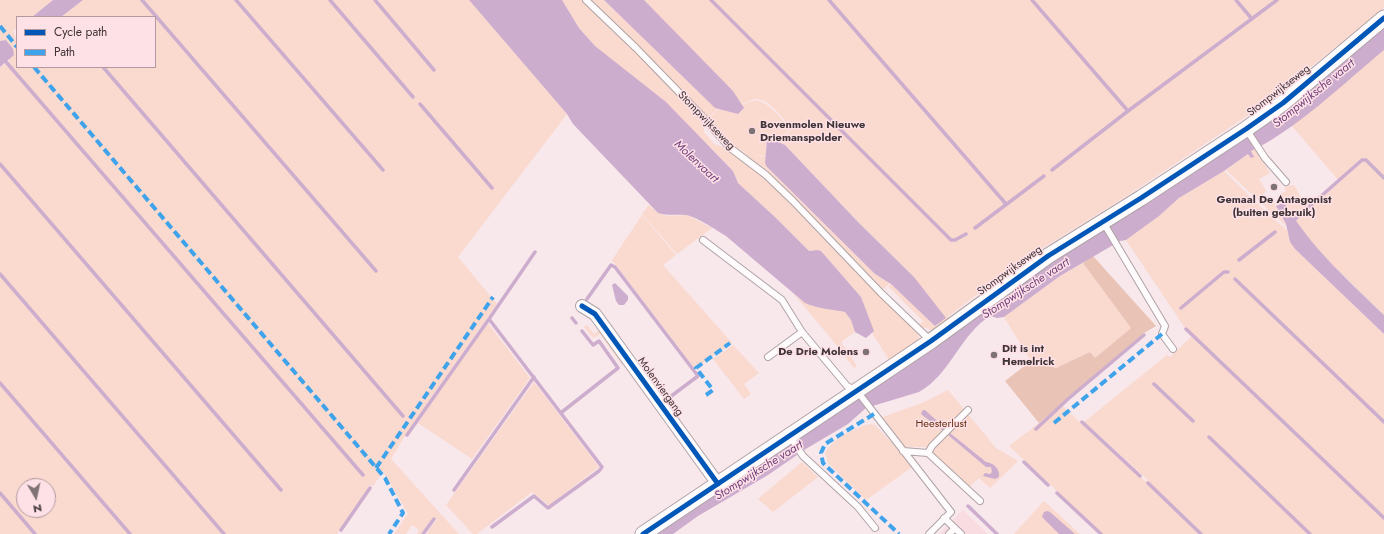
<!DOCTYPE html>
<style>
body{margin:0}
#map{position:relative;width:1384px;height:534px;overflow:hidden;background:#f8e7eb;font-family:Jost,sans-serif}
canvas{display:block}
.legend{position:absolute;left:16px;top:16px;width:140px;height:52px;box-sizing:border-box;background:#fee1e7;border:1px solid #b19ba0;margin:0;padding:5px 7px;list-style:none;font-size:12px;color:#3e3336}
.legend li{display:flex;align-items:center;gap:8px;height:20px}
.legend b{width:20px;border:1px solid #b19ba0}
.north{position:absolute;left:16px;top:478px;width:40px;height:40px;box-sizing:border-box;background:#fee1e7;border:1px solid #b19ba0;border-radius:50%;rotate:171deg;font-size:11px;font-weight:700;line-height:16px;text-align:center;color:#3e3336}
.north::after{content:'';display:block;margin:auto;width:14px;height:18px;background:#7f7275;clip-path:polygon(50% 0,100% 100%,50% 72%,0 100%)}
</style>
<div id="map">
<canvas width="1384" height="534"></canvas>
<ul class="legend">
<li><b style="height:5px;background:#0057b8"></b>Cycle path</li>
<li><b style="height:5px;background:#3fa3eb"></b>Path</li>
</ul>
<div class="north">N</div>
</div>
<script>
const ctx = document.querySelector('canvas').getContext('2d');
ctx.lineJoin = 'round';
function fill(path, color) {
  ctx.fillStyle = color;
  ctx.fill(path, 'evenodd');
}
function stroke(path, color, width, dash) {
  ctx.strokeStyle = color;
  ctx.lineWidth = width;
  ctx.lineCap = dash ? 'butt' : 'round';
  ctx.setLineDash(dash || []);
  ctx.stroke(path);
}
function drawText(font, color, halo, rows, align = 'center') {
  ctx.font = font + ' Jost,sans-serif';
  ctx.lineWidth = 3;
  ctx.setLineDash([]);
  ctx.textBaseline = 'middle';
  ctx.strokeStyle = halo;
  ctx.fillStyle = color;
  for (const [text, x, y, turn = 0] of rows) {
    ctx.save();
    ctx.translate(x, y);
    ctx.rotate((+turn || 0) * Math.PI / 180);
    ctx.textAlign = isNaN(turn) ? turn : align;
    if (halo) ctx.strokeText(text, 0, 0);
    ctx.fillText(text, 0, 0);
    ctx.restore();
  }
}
const built = new Path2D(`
 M963 510 988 534H939Z`);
const green = new Path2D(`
 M0 0H53L32 17H17V28L13 30 17 42V67H155V17H61L83 0H469L567 114 458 257 497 304 406 434 391 459 459 534H426L437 519 434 517 421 534H417L419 530 412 525 406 534H394L408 514 383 471 373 486 370 485 337 534H0V67L9 61 6 40 0 41ZM24 486H48V510H24Z
 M562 0H583L637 52 701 119 704 124V132L714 144 728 149 760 174 792 204 916 331 921 341 890 361 872 333 861 297 821 251 817 250 809 251 776 218 738 183 733 171 713 150 595 46 579 28Z
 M591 0H604L715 108 718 109 707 119Z
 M644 0H1384V8L1265 104 1125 197 1025 259 947 317 952 319 936 331 918 326 923 321 889 287 883 292 891 284 903 295 914 277 859 223 785 145 780 143 791 129C783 119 770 98 755 99 751 100 745 103 741 104Z
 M1384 50V315L1314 247 1295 221 1340 182 1291 125Z
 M756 100C771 104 780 117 790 129L779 142 769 138 767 140 766 156 751 155 766 157 767 167 875 274 890 283 882 290C835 240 789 191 735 148L749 155 736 147 708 119 719 109 738 114 744 108 741 105Z
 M1255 149 1270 173 1259 179 1266 191 1260 198 1262 202 1272 199 1287 227 1226 170 1248 154 1254 157 1251 151Z
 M1224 171 1269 215 1287 230 1290 242 1295 249 1384 334V534H1103L1009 446 1039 423 1060 404 1146 482 1148 480 1084 422 1167 355 1170 357 1192 336 1351 488 1185 328 1126 240 1159 216 1179 198Z
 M1291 185 1292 186 1294 185 1307 208 1294 219 1280 194 1286 191 1284 188Z
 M649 205 658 213 667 216 687 215 712 228 677 254 642 214Z
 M642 215 676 255 663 265 732 343 695 369 612 260Z
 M1083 263 1131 328 1095 358 1090 352 1056 368 1031 361 1004 317 1060 276Z
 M793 293C812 308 822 308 845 312L851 320 855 332 841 342 857 366 854 368 830 337Z
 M487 322 530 378 472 459 418 423Z
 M587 325 594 334 601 329 626 362 622 365 600 334 593 338 584 327Z
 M733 345 759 373 744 384 751 394 744 399 713 359Z
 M534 382 599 467 549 505 532 492 477 534H473L446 505Z
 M948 390 996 448 1018 461 990 488 979 478 969 487 925 447H903L880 418 922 403Z
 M869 424 875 425 908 460 912 467 866 500 828 463 825 453C833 438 854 429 869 424Z
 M802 462 818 477 773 512 758 499Z
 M1044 501 1080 534H1014Z`);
const forest = new Path2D(`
 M1093 256 1156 326 1144 333 1039 423 1005 381 1031 361 1056 368 1090 352 1095 358 1131 328 1083 263Z`);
const water = new Path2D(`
 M53 0H83L61 17H32Z
 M469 0H562L579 28 595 46 666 102 733 171 738 183 776 218 809 251 817 250 821 251 861 297 874 331 866 338 855 332 851 320 845 312C831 309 819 309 805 303L726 236C716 230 697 217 686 215 676 214 668 216 658 213L573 124 567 114Z
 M604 0H644L733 91 744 108 738 114 715 108Z
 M1384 25V50C1345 82 1296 130 1251 151L1254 157 1251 158 1248 154 1224 171 1179 198 1159 216 1126 240 1120 241 1060 276 1004 317 997 318 990 316C960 335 950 375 919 392L866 408 848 424 804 450 801 446 795 450 797 455 768 475 698 516 673 534H653Z
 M6 40 13 49 14 55 0 67V41Z
 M769 138 785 145 859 223 914 277 946 318 935 326 891 284 875 274 767 167 765 163 767 140Z
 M1284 202C1311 248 1346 278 1384 315V334L1295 249 1290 242 1286 224 1276 206Z
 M615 283 628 296V300L624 305H619L616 301 612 285Z
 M923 410H925L945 428 942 430 922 415 921 413Z
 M950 433 986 462C994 463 1000 469 999 477L995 479 983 476 985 473 990 474 992 472 991 467H986L948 435Z
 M1047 511 1050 512 1075 534H1059L1042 517 1044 512Z`);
const stream = new Path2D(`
 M142 0 376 271
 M236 0 383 170
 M330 0 413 97
 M375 0 434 70
 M711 0 951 240H955L966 234
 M829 0 1006 204
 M1032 0 1128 111
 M1236 0 1252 19
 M0 55 363 475
 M103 67 403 416
 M420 104 492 188
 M0 164 281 490
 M1052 170 1128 111 1277 0
 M1294 220 1362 160H1366L1384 178
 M975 228 1044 176
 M1239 260 1275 232
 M0 274 224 534
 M1235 279 1384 422
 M587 299 611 265 615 267 698 376 670 397 668 400
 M1181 308 1224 272H1228
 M572 318 576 323
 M1186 329 1384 518
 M0 383 130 534
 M1154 384 1193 421
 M562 412 618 368 599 341 593 345 582 331
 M1082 422 1140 476
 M1036 429 1068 399 1144 335
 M407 435 489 319
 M1209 437 1310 534
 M1024 462 1048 485
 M1148 483 1201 534
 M454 490 534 377
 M0 493 35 534
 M1057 493 1101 534
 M968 506 997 534
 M492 527 534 496 548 508 599 471 602 467 489 319 535 252
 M341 530 370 488
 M423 534 434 519`);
const service = new Path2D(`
 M586 0 636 48 704 118 729 147 766 175 793 201 881 293 931 341
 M1246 129 1265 158 1286 182
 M1103 222 1165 326 1162 334 1173 349
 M703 240 782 300 802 332 847 386 857 391 951 512 929 534
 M768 357 802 332
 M790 436 803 456 858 507 875 528
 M903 451 928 453 980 501
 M928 453 932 446 968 410
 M944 518 961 534
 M949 534 955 528`);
const minor = new Path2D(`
 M582 306 595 314 718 484`);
const tertiary = new Path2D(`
 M643 534 931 341 1048 256 1141 198 1246 129 1283 103 1384 18`);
const quiet = new Path2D(`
 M0 26 17 47
 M34 67 385 478 403 513 389 534
 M706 395 713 390 696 368 730 343
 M874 414 825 444 821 453 823 463 899 534
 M1054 423 1162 334
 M376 468 493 297`);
const cycleway = new Path2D(`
 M582 306 595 314 718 484
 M643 534 931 341 1048 256 1141 198 1246 129 1283 103 1384 18`);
const markers = [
 [752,131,4,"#7f7275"],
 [1274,187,4,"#7f7275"],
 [866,352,4,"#7f7275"],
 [994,355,4,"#7f7275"]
];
const streetNames = [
 ["Stompwijkseweg",1279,91,-38],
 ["Stompwijkseweg",706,121,46],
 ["Stompwijkseweg",1010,271,-36],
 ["Molenviergang",660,387,54]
];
const poiNames = [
 ["Bovenmolen Nieuwe",760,125],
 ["Driemanspolder",760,138],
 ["Gemaal De Antagonist",1274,200,"center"],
 ["(buiten gebruik)",1274,213,"center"],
 ["Dit is int",1002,349],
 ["Hemelrick",1002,362],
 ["De Drie Molens",858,352,"right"]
];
const parkNames = [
 ["Heesterlust",941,424]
];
const waterNames = [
 ["Stompwijksche vaart",1314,94,-39],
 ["Molenvaart",696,162,43],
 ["Stompwijksche vaart",1026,289,-33],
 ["Stompwijksche vaart",759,471,-32]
];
fill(built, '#f8dce2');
fill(green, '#fad9ce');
fill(forest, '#e9c3b5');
fill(water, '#cdadce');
stroke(stream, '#cdadce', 3.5);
stroke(service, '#afa3a6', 8);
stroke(minor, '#afa3a6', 14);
stroke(tertiary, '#afa3a6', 17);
stroke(service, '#fefbfc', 6);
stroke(minor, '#fefbfc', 12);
stroke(tertiary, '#fefbfc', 15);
stroke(quiet, '#3fa3eb', 4, [8, 4]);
stroke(cycleway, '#0057b8', 5);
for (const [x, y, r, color] of markers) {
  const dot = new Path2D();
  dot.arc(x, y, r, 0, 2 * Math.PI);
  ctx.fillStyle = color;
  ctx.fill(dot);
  stroke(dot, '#fee1e7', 1.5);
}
drawText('11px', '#3e3336', '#fee1e7', streetNames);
drawText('bold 11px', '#3e3336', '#fee1e7', poiNames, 'left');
drawText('11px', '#612d0d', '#fee1e7', parkNames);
drawText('italic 12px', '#703f7a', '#fee1e7', waterNames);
</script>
